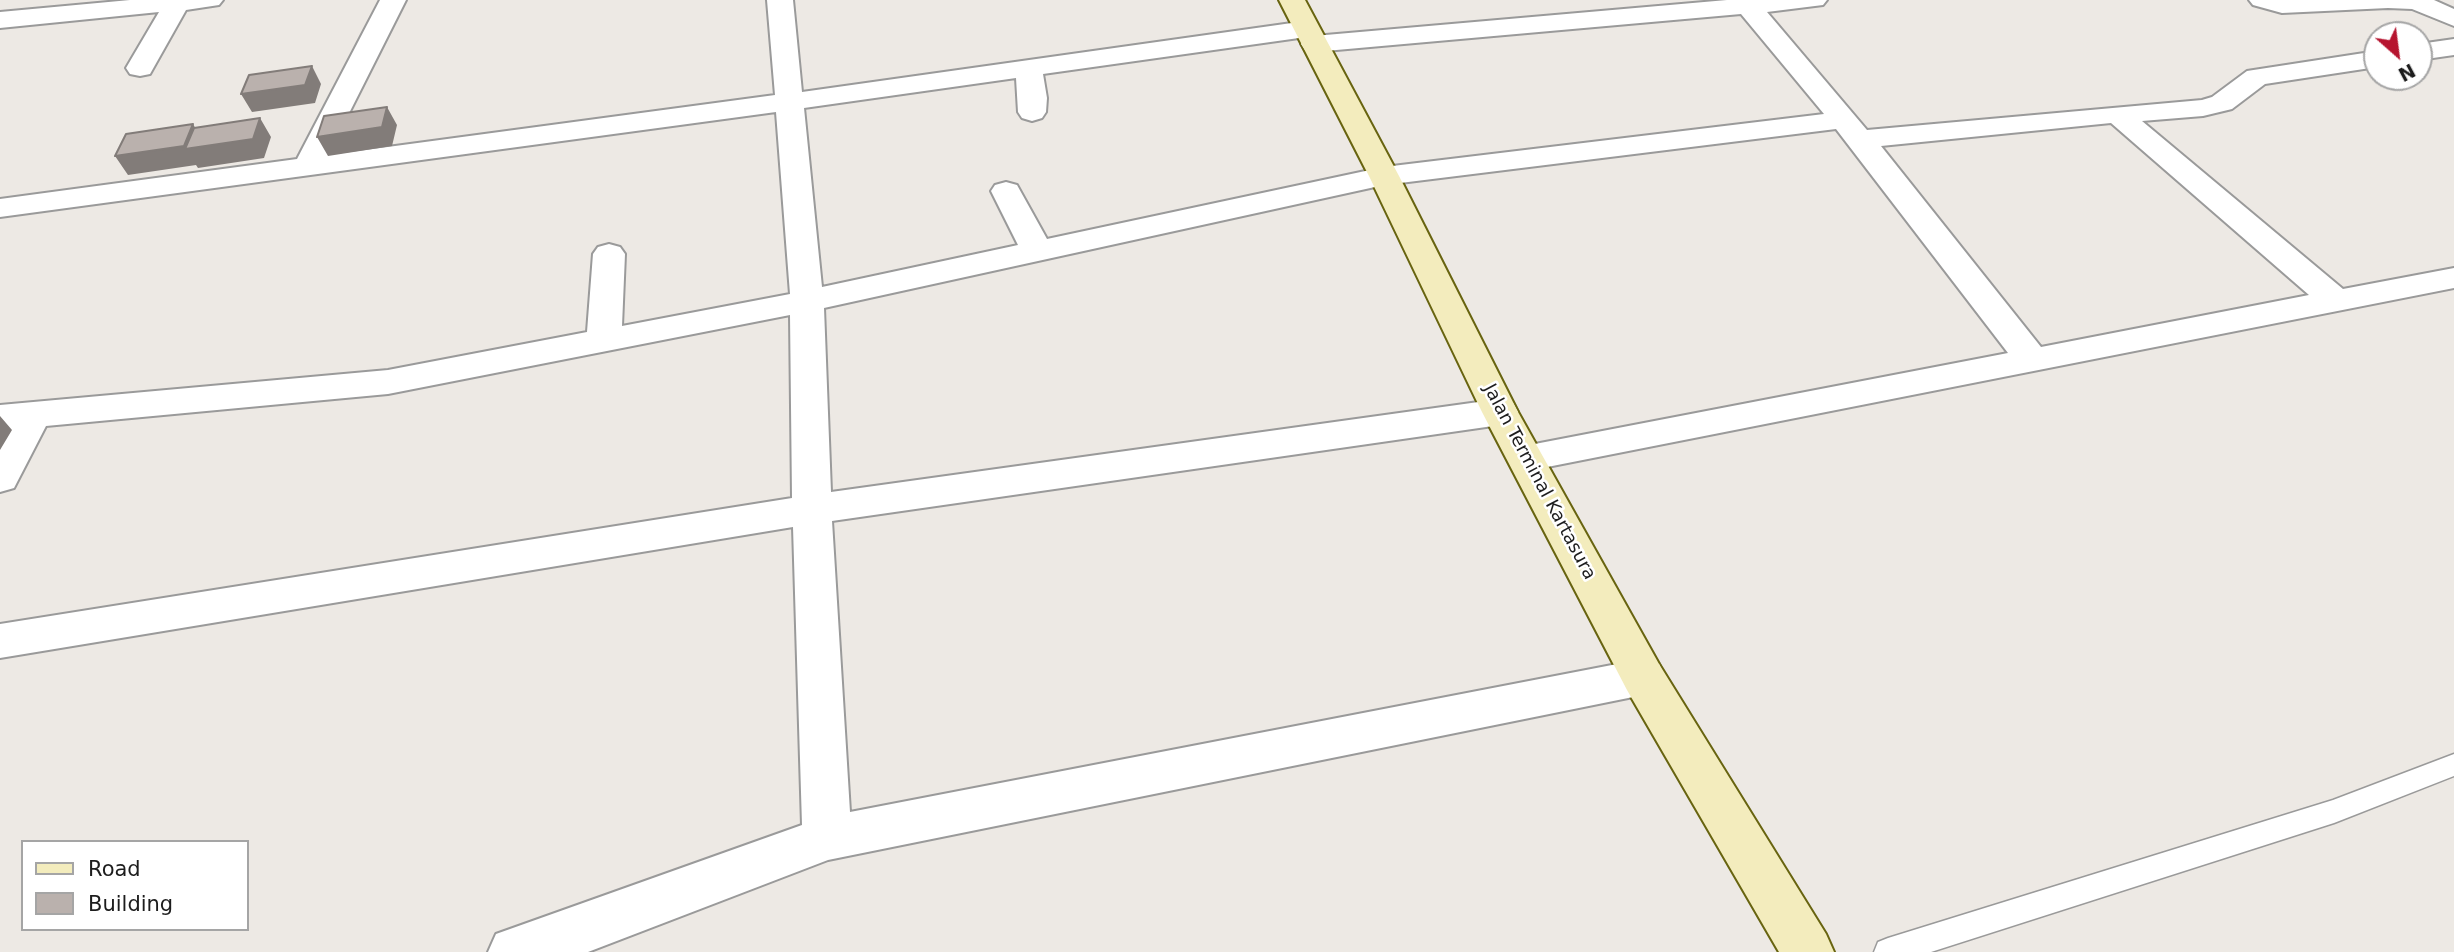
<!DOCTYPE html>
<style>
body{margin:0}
#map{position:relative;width:2454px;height:952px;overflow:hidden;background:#ede9e4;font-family:"DejaVu Sans",sans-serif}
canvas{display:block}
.legend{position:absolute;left:21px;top:840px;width:228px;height:91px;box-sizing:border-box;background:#fff;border:2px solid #a5a5a5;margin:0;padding:9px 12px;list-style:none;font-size:21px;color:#1d1d1d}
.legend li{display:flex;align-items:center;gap:14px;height:35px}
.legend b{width:35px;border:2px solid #a5a5a5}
.north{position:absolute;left:2363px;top:21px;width:70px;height:70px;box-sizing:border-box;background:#fff;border:2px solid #a5a5a5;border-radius:50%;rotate:152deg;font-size:19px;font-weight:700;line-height:28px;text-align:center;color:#1d1d1d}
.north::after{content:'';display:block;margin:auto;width:24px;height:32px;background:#b6142f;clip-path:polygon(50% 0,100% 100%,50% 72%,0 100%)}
</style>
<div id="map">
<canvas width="2454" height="952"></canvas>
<ul class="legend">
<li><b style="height:9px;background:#f3ecbd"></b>Road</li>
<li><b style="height:19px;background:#bab1ad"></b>Building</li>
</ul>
<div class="north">N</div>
</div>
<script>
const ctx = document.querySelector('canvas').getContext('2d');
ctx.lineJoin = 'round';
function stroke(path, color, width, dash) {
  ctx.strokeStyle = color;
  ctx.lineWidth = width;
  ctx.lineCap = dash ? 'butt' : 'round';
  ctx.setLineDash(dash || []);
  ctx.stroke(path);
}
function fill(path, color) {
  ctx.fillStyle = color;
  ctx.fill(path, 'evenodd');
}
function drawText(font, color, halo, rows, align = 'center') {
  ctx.font = font + ' "DejaVu Sans",sans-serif';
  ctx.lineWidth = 5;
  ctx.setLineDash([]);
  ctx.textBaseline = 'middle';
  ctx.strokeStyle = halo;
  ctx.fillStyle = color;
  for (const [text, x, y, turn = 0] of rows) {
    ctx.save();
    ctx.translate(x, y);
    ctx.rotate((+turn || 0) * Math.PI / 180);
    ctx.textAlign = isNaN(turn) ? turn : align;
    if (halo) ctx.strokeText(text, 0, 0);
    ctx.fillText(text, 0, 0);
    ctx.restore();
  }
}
const lane = new Path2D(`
 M2454 754V776L2334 823 1931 952H1874L1878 942 1888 938 2333 800Z`);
const street = new Path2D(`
 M130 0H223L219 5 186 10 150 74 140 76 130 74 126 68 159 12 0 28V12Z
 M380 0H406L328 155 775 95 767 0H793L802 92 1306 21 1315 23 1319 29 1315 35 1306 37 1043 74 1047 98 1046 112 1042 118 1032 121 1022 118 1018 112 1016 78 804 108 822 287 1018 245 991 191 995 185 1006 182 1017 185 1047 239 1384 167 1824 114 1741 14 1314 52 1305 50 1301 44 1305 38 1314 36 1727 0H1827L1823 5 1767 12 1867 130 2202 100 2212 97 2247 71 2377 51V67L2265 84 2232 109 2203 116 2142 121 2343 289 2454 268V288L1527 471 1514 468 1508 458 1514 448 2008 353 1836 129 1384 185 824 308 831 492 1500 399 1513 403 1518 412 1513 421 1500 425 832 521 850 812 1643 659 1659 664 1665 677 1659 690 1643 695 828 860 588 952H488L496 934 802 825 793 527 0 658V624L792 498 790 315 388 394 46 426 14 488 0 492V443L7 430 0 431V405L388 370 587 332 593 254 598 247 609 244 620 247 625 254 622 326 790 294 776 112 0 217V199L297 159ZM2111 123 2309 295 2041 347 1881 146Z
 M2249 0H2434L2454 9V26L2412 9 2388 8 2282 13 2253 5Z
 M2454 39V55L2419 60V44Z`);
const secondary = new Path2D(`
 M1279 0H1305L1399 176 1518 412 1659 664 1826 934 1834 952H1779L1627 690 1482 412 1369 176Z`);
const shadedWall = new Path2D(`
 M312 66 321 84 315 103 252 112 241 94Z
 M387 107 397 125 392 146 328 156 317 137Z
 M260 118 271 137 264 158 198 168 196 165 128 175 115 156 193 124 204 143Z
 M0 416 12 430 0 450Z`);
const building = new Path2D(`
 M312 66 305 85 241 94 249 75Z
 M387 107 382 127 317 137 324 116Z
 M260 118 253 139 185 149 194 128Z
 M193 124 184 146 115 156 126 134Z`);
const streetNames = [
 ["Jalan Terminal Kartasura",1539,482,62]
];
stroke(lane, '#9a9a9a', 3);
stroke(street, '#9a9a9a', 4);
stroke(secondary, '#686410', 4);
fill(lane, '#fff');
fill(street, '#fff');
fill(secondary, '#f3ecbd');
fill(shadedWall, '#827c79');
fill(building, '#bab1ad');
stroke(building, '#827c79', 2);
drawText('18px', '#1d1d1d', '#fff', streetNames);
</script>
